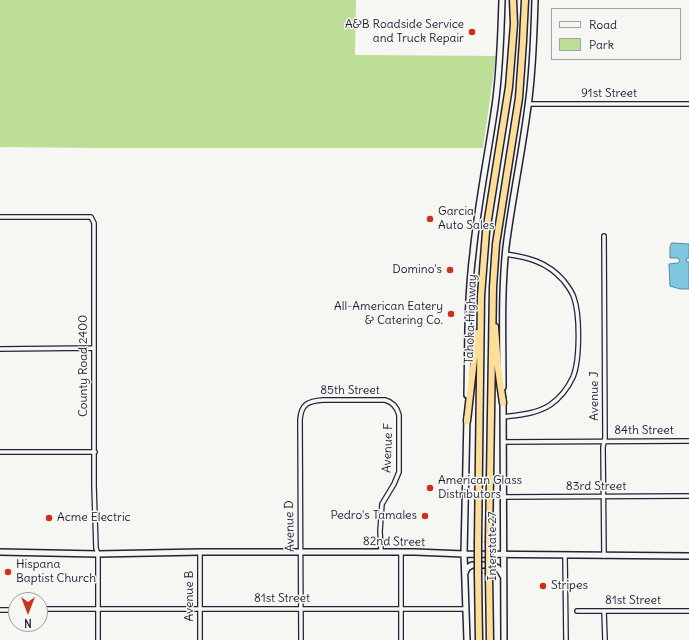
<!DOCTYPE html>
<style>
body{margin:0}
#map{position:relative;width:689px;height:640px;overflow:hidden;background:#f6f6f2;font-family:Delius,sans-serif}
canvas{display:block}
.legend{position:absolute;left:551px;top:8px;width:130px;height:52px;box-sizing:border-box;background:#f6f6f2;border:1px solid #a1a1a9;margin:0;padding:5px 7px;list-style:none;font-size:12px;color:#22223b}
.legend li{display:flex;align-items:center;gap:8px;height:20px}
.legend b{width:20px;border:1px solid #a1a1a9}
.north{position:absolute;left:8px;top:592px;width:40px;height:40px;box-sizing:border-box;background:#f6f6f2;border:1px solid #a1a1a9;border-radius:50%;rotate:180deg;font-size:11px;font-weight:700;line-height:16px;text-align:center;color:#22223b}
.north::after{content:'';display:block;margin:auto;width:14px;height:18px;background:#c8321e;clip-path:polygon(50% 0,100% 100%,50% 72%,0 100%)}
</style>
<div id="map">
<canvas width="689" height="640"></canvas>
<ul class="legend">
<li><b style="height:5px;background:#f6f6f2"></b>Road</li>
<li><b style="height:11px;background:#bdde97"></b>Park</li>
</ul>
<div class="north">N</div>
</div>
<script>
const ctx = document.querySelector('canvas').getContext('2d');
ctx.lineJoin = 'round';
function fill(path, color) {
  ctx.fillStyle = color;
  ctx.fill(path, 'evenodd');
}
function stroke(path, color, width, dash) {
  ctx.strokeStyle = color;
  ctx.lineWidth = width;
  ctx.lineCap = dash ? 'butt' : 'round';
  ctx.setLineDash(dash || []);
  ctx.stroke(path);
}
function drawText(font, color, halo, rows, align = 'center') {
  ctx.font = font + ' Delius,sans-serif';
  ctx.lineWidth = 3;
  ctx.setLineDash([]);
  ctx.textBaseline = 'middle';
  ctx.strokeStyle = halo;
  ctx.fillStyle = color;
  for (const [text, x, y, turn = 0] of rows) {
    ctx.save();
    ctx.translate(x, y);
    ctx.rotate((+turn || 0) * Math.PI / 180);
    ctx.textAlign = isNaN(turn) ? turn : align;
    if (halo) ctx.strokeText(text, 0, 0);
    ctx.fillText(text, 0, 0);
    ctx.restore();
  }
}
const green = new Path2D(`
 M0 0H356L355 55 496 56 483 148H100L0 147Z`);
const water = new Path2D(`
 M672 243 689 244V258L686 259 687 262H689V289H680L670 286 669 264 678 263 680 261 678 258H670V247Z`);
const street = new Path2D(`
 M529 104H689
 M0 217H91L94 223V486L96 548 98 554V640
 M0 349 94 348
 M503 417C519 415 536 414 550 405 560 398 568 388 573 377 580 360 580 315 574 298 572 291 567 285 563 280 547 262 528 257 505 254
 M503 442 689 441
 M0 452H95
 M503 497 689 496
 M401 552V640
 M565 555 566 640
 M604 556 603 447 605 438 604 236
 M40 609H466
 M0 610H16
 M577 611H689
 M604 611 605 640
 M200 640V552
 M301 640 300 420C301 404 308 401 323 400H385C393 402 397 407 399 415V472L394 484 382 504 380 531 381 552`);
const secondary = new Path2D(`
 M503 387C503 340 501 294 506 247 512 200 522 153 528 106 533 71 534 35 535 0
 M467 395C468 348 467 300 473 253 478 203 488 155 495 106 500 71 501 35 502 0
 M503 399 504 640
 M0 552 98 554 200 552H415L464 554 689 556
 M465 573 467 568 472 565H492L498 568 503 576
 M467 640 464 554 467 417`);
const highway = new Path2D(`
 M495 327 498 368 503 403
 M467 421 477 333
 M478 541 481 296 486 232 509 87 514 24 513 0
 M489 541 493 287 496 244 519 98 523 41 525 0
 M478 574 479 640
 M489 574 490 640`);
const highwayBridge = new Path2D(`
 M478 541V574
 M489 574V541`);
const markers = [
 [472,32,4,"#c8321e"],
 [430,219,4,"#c8321e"],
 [450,270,4,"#c8321e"],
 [451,314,4,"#c8321e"],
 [430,488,4,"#c8321e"],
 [425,516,4,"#c8321e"],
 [49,518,4,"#c8321e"],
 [8,572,4,"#c8321e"],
 [543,586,4,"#c8321e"]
];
const poiNames = [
 ["A&B Roadside Service",464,25,"right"],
 ["and Truck Repair",464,39,"right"],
 ["Garcia",438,212],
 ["Auto Sales",438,226],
 ["Domino's",442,270,"right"],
 ["All-American Eatery",443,307,"right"],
 ["& Catering Co.",443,321,"right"],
 ["American Glass",438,481],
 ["Distributors",438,495],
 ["Pedro's Tamales",417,516,"right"],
 ["Acme Electric",57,518],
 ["Hispana",16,565],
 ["Baptist Church",16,579],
 ["Stripes",551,586]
];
const streetNames = [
 ["91st Street",609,94],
 ["Tahoka Highway",471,319,-88],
 ["County Road 2400",84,366,-90],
 ["85th Street",350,391],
 ["Avenue J",595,396,-90],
 ["84th Street",644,431],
 ["Avenue F",388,448,-88],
 ["83rd Street",596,487],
 ["Avenue D",290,526,-91],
 ["82nd Street",394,542,1],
 ["Interstate 27",493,546,-90],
 ["Avenue B",190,596,-90],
 ["81st Street",282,599],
 ["81st Street",633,601]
];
fill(green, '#bdde97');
fill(water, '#7fc8e0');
stroke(water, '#5a869e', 1);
stroke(street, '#22223b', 6);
stroke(secondary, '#22223b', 8);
stroke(highway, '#22223b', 9);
stroke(street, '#f6f6f2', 3.5);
stroke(secondary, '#f6f6f2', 5);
stroke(highway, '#fdde96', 6);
stroke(highwayBridge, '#22223b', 9, []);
stroke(highwayBridge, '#fdde96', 6);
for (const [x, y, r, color] of markers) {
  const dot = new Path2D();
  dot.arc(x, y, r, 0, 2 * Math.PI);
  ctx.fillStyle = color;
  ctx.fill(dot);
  stroke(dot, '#f6f6f2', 1.5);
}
drawText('12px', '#22223b', '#f6f6f2', poiNames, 'left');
drawText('12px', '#22223b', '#f6f6f2', streetNames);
</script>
